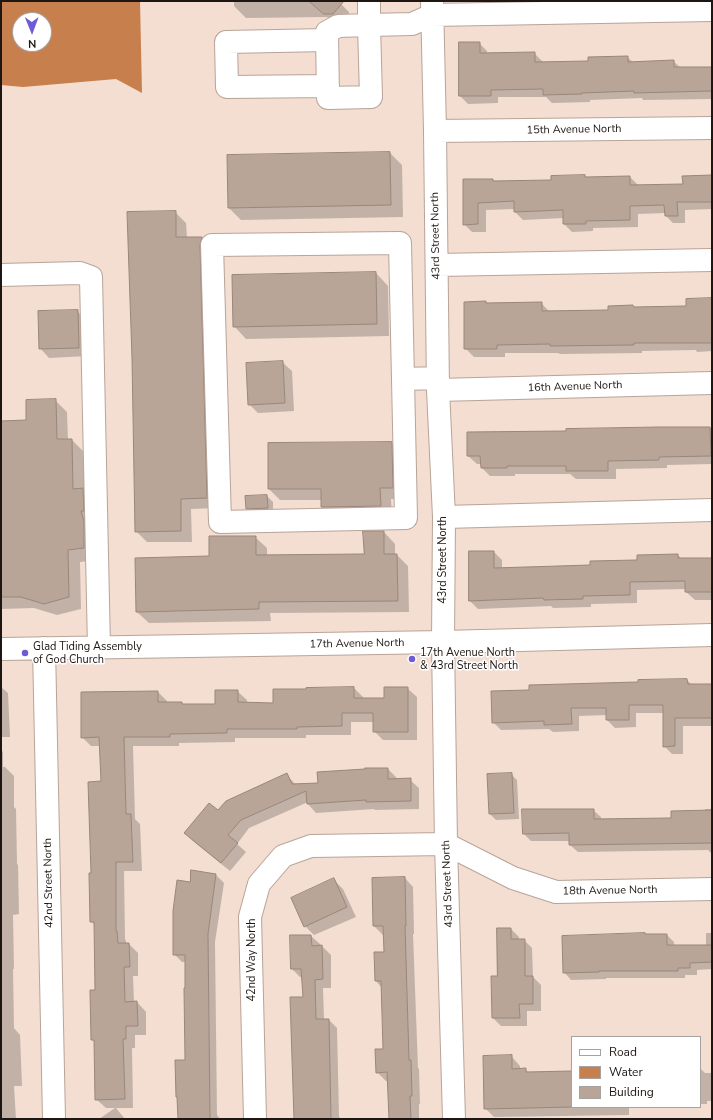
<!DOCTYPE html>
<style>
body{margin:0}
#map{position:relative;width:713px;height:1120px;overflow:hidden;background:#f3ded1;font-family:"Nunito Sans",sans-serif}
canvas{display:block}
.frame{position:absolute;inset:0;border:2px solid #1d1612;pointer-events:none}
.legend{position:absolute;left:571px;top:1036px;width:130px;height:72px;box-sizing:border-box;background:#fff;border:1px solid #a5a2a0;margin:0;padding:5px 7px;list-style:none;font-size:12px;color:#1d1612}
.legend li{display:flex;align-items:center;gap:8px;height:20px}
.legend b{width:20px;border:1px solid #a5a2a0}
.north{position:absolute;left:12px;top:12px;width:40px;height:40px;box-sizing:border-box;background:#fff;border:1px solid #a5a2a0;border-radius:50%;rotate:179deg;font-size:11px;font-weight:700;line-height:16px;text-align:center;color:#1d1612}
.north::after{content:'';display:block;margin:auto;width:14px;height:18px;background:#6e5cd6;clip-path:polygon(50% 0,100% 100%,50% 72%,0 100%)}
</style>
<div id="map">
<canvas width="713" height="1120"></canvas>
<div class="frame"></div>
<ul class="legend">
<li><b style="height:5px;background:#fff"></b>Road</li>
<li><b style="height:11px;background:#c67f4d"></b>Water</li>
<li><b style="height:11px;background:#b9a598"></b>Building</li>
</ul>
<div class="north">N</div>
</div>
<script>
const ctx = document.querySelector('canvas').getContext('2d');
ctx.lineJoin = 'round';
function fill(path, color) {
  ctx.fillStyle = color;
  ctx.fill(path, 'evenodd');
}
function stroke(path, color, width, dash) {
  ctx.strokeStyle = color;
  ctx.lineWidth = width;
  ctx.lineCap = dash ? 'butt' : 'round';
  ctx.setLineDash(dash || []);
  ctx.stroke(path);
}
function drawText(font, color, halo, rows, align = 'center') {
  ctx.font = font + ' "Nunito Sans",sans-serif';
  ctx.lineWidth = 3;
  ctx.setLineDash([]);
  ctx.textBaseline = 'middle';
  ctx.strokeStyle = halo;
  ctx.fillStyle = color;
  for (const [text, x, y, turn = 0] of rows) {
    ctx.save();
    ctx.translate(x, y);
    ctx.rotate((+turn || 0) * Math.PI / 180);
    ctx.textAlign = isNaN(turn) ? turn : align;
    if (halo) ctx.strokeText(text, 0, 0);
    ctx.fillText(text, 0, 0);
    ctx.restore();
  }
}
const water = new Path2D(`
 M1 1H140L142 93 116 79 23 87 1 85ZM20 20H44V44H20Z`);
const shadow = new Path2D(`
 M234 1H342V5L349 12V20L337 25 327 17 246 18 234 6Z
 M479 43 487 51V54L534 53 542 61V62H590L627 57 633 62 673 61 681 68H712V99L643 100 642 98 590 100V102L552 103 546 97H498V103L468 104 460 96Z
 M390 153 402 165 403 217 241 220 229 208Z
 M585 176 586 178 630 177 638 185H684L712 176V209L685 210V223H673L666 216 665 213 638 214V227L593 228V231L572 232 564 224V218L523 220 515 212V209L486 210V232H472L464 224 493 180 495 182 552 181Z
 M175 212 186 223 187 238H202L213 249 217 508 191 509 192 542H147L136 531Z
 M376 273 388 286 389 336 246 339 234 326Z
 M712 299V351L697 352 696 350 642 351V353L560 354 558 353H505V357H474L465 348 486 302 487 304 541 303 550 312 609 311 635 308 687 307Z
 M77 311 86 320 88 356 49 358 40 348Z
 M282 362 292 371 294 411 258 413 249 404Z
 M55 400 67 412 68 440H72L84 452 85 492 96 560 80 562 81 609 57 615 34 608 1 609V422L27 421Z
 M712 428V464L667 465V468L616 469V479H576L570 474H515V476H490L482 468V464H477L468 456 567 432 617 429Z
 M391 443 403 454 404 499H391L392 517 334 518 322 507V500H280L269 489Z
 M267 496 273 502V514L253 515 247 509Z
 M384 532 395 544V555H397L408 566 409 612 270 613 271 621 149 623 137 612 210 557 255 537 267 548V556L365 555Z
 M494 552 502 560V569L591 566 638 561 678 555 682 559H712V600H695L686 592V589L637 590V603L591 604V607L553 608 551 606 478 609 470 601Z
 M687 680 692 685H712V726H683V754H672L664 746V713H636V727L615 728 607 720V715L579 716V731L553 732 549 729 501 730 493 722 530 691Z
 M1 687 8 693 10 737H1Z
 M354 688 363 697V699H385L407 688 417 697V740H383L374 731V722H351V735H306V738H235V742L179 743V746H133L135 819 140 824 142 871H124L125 939 126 941V944H129L138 953V976H133L134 1002H137L146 1012V1035H135V1048H132L133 1108H116L125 1119H99L115 1108H106L96 1099 95 1042 92 1039 96 991 95 925 91 921 92 874 102 782 100 746H91L82 737 158 692 167 701V703H182L184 705H216L237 691 247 700V703L274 704Z
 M1 750 3 752V767H5L14 776V807L16 809 17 864 18 865 19 914 13 915 14 969H13L14 1028 20 1035 22 1086H14L16 1119H1Z
 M387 768 396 777V780H410L419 788V809L375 810 374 809 316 813 308 804V802L249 828 237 844 246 852 230 871 194 842 185 833 218 812 286 774 296 785 319 784Z
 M511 774 517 780 519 819 496 820 490 814Z
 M705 809H712V854L708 850 578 852 570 845V841H531L524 834 593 810 601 817V820L672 819 705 811Z
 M216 875 224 883 215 942 217 1115 220 1119H179L186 1061V962H182L174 954 191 883Z
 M405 878 413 887 414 934H413L418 1068 419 1069 420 1104H419V1119H380H390L389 1081H386L377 1072 384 1050 382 988 376 981 385 953 384 935H383L374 926Z
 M334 880 343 889 356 917 314 935 305 926Z
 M511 929 519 937V940H524L532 948 533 977 541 985V1011H527V1026H501L493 1018 498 977Z
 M706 933H712V969L697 970V975H685V978H606V979L571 980 564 972 667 935 674 942V946H706Z
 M311 936 320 944V947L322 946 331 955V988H323L324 1020H329L337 1028 339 1116 340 1119H295L304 998 303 977H300L292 969Z
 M511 1056 520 1066V1070L525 1069 529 1073 572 1072V1107H629V1115L494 1117 485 1108Z
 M700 1068 705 1073H712V1101H707V1104H700Z`);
const building = new Path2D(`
 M309 1H344L333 14H324Z
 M459 42H480V53L535 52V62L588 61V57L628 56V62L674 60V67H712V91L634 93V91L582 93V94L543 95V89L491 90V96H459Z
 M390 152 391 205 228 208 227 155Z
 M585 175V177L630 176V185L683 184 682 176 712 175V202H677L678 216H665L664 205 630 206V220L586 221V224H563V210L514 212V201L478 203V224L463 225V179H493V181L551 180V176Z
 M176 211V237H202L200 245 207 498 181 499V531L135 532 132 358 127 212Z
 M376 272 377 324 233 327 232 275Z
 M712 298V343H634V345L550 346V344L497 345V349H464V302L486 301V303L542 302V311L608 310V306L633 305 634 307 686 306V299Z
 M78 310 79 348 39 349 38 311Z
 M283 361 285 403 248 405 246 363Z
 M56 399 57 439H72L73 489 83 488 84 511H81L84 521V548L68 550 69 597 44 604 21 597H1V421L26 420V400Z
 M659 427H710L711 456 659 457V460L608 461V471H566V466H507V468H481L480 456H467V432L566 431V429Z
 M392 442 393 488H380L381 506 321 507V489H268V443Z
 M267 495 268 508 246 509 245 496Z
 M363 531H384V554H397L398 601 259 602V609L136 612 135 558 209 556V536H256V555L364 554Z
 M469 551H494V568L590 565V561L637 560V555L678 554V558H712V592H685V581L630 582V595L583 596V599L544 600 543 598 469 601Z
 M687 679 688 684H712V718H675V746L663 747V705H629V720H606V708H571L572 724 544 725V721L492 723 491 691 529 690V685L638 682V680Z
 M354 687V698H384V687H408V732H373V713H342V726L297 727V729H227V733L170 734V737H124L126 814H131L133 862H116V931H117L118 943H129L130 967H124L125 1002 137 1001 138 1026H126V1039H123L125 1099 95 1100 94 1040H91L90 990H95L94 922H90L89 873H91L88 782 101 781 99 737 81 738V692L158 691V702H182V704H215V690H238V702L273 703V689H306V688Z
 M365 768H388V779L411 778V801L366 802V800L307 804 306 791 241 820 228 835 238 843 221 863 184 833 209 803 218 810 226 801 287 773 292 784 318 783 317 772 365 769Z
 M512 773 514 813 489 814 487 774Z
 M522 809H594V819L671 818V811L712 810V843L569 845V833L523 834Z
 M191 870 216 874 208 934 210 1119H178L177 1097H176L175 1060H185L184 988H185V955H173V911L177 880 190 882Z
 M405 877 406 926H405L409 1060H411L412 1096H410L411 1119H389L387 1072 376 1073 375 1049H383L381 981H375L374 952H384L383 926H373L372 878Z
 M334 878 347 907 304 927 291 898Z
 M497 928H511V939H525V976H533V1004H519L520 1018H492L491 976H497Z
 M645 933V934H667V945H712V962L690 963V968H678V971H599V972L563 973 562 936Z
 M290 935H311L312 946 322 945 323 979 315 980 316 1019H329L331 1119H294L290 997H303L301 969H291Z
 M512 1055V1069L526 1068V1072L572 1071V1107L484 1109 483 1056Z`);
const minor = new Path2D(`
 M369 1V25L412 24 432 15 712 10
 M432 1 435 131 438 390 444 517 443 642 446 844 454 1119
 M369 25 371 97 328 98 327 32 338 26Z
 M327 40 226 42 227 87 328 86
 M435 131 712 128
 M437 265 712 260
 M1 275 80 273 91 277 99 648
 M403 379 400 243 212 245 220 522 406 518 403 379 438 378
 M438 390 712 383
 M444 517 712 510
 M44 648 54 1119
 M1 649 443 642 712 635
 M255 1119 250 917 259 884 283 856 311 846 446 844 513 878 556 892 712 889`);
const markers = [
 [25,653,4,"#6e5cd6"],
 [412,659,4,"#6e5cd6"]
];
const streetNames = [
 ["15th Avenue North",574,130,-1],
 ["43rd Street North",436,236,-91],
 ["16th Avenue North",575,387,-2],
 ["43rd Street North",443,560,-90],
 ["17th Avenue North",357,644,-1],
 ["42nd Street North",49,883,-91],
 ["43rd Street North",448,884,-92],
 ["18th Avenue North",610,891,-1],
 ["42nd Way North",252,960,-90]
];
const poiNames = [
 ["Glad Tiding Assembly",33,647],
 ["of God Church",33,660],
 ["17th Avenue North",420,653],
 ["& 43rd Street North",420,666]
];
fill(water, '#c67f4d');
fill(shadow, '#0003');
fill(building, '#b9a598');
stroke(building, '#99867a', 1);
stroke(minor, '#b8a498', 24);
stroke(minor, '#fff', 22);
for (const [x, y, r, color] of markers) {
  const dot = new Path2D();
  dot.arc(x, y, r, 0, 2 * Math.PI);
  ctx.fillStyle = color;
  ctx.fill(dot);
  stroke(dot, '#fff', 1.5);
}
drawText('11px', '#1d1612', '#fff', streetNames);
drawText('11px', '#1d1612', '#fff', poiNames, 'left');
</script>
